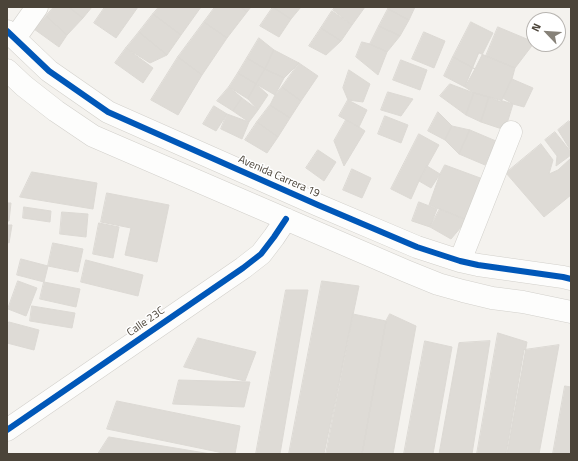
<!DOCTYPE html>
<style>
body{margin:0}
#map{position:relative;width:578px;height:461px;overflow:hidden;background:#f4f2ee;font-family:"Titillium Web",sans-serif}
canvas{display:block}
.frame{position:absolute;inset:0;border:8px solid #4b4439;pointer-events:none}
.north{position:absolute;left:526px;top:12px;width:40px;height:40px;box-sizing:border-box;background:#fff;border:1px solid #b7b4b0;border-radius:50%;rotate:295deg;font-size:11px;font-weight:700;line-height:16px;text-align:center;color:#4b4439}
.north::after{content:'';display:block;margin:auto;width:14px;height:18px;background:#868178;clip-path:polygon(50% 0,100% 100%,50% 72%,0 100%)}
</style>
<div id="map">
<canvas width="578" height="461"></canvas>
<div class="frame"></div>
<div class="north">N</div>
</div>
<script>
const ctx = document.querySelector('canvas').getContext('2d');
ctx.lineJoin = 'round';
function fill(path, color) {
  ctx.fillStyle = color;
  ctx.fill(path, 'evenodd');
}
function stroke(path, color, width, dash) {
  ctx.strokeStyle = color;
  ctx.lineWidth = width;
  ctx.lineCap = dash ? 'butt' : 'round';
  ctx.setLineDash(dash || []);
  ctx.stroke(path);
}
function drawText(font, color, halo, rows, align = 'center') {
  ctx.font = font + ' "Titillium Web",sans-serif';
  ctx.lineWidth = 3;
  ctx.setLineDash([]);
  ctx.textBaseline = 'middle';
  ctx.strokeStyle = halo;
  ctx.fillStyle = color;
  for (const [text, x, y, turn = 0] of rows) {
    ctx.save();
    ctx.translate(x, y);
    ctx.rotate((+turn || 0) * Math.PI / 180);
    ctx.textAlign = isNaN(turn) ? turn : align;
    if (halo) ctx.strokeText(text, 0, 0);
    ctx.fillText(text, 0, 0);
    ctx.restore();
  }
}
const building = new Path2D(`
 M54 7H69L83 18 67 35 46 16Z
 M69 7H92L83 18Z
 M105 7H138L116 38 94 23Z
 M159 7H201L181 35 153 14Z
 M215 7H241L247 12 227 38 204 22Z
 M241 7H251L247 12Z
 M273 7 291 19 279 37 260 26Z
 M273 7H301L291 19Z
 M335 7H365L352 25 333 10Z
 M389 7H415L409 20 388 9Z
 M388 9 409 20 400 36 379 26Z
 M332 11 352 25 341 41 321 28Z
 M153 14 181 35 167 55 139 32Z
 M46 16 67 35 59 47 34 29Z
 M204 22 227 38 202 75 178 57Z
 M471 22 493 33 475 69 453 57Z
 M379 26 400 36 387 52 370 44Z
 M498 27 534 42V43L515 68 486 56Z
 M321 28 341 41 326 55 309 46Z
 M139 32 167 55 150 63 126 48Z
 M424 32 445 41 434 68 412 59Z
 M259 38 274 50 265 69 247 58Z
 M362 42 370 44 387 52 378 75 356 57Z
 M126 48 153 68 143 83 115 63Z
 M274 50 299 63 284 78 265 69Z
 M479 53 515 68 512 79 501 102 489 97 474 93 465 87Z
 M178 57 202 75 178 115 151 100Z
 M453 57 475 69 465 87 444 76Z
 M247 58 265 69 256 84 238 73Z
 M401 60 427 70 420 90 393 80Z
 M299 63 318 76 301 101 282 87Z
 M265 69 284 78 275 95 256 84Z
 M349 70 370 84 363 102 348 100 343 88Z
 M238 73 256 84 248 99 229 87Z
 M512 79 533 88 524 107 513 104 503 98Z
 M256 84 268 95 258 110 248 99Z
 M450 84 474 93 466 115 440 96Z
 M229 87 242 98 233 111 217 101Z
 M282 87 301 101 290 118 270 105 275 95Z
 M388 92 413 99 401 116 381 110Z
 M474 93 489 97 481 122 466 115Z
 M489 97 513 104 505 130 481 122Z
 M242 98 258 110 249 122 233 111Z
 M348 100 367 110 359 127 339 116Z
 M270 105 290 118 278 137 257 122Z
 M214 106 227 114 216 131 203 124Z
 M438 112 452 126 445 140 428 131Z
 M227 114 249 122 242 139 221 129Z
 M385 116 408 125 401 143 378 134Z
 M346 120 359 127 365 131 344 166 334 141Z
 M569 121 571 123V151L558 130Z
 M257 122 278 137 267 153 245 140Z
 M452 126 470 130 459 154 445 140Z
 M470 130 496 141 485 165 459 154Z
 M555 132 571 152V155L556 166 557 156 545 140Z
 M419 134 439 145 419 181 411 199 391 189Z
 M541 144 553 160 549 174 558 170 571 158V195L544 217 506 173Z
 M318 150 336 162 324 181 306 168Z
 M445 165 483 179 467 220 429 205 440 174Z
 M427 166 440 174 431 188 419 181Z
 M352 169 371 178 362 198 343 190Z
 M32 172 97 183 93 209 20 197Z
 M107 193 169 205 157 262 125 255 131 228 101 222Z
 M419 202 437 209 430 227 412 221Z
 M7 203H11L9 221H7Z
 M24 207 51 211 50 222 23 218Z
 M440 209 467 220 451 239 430 227Z
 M62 212 88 214 86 237 60 234Z
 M99 223 119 227 113 258 93 254Z
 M7 225H12L9 243 7 242Z
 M53 243 83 249 78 272 48 266Z
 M21 259 48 266 44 282 17 275Z
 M86 260 143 275 138 296 81 282Z
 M18 281 37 288 26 316 8 309Z
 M322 281 359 286 324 454H289Z
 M44 282 80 289 76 307 40 299Z
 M286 290H308L280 454H256Z
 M32 306 75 313 72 328 30 321Z
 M353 314 386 321 362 454H326Z
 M390 314 416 326 393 454H362L386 321Z
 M9 322 39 330 34 350 7 343V329Z
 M498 333 527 342 507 454H477Z
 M198 338 256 352 245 381 184 367Z
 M425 341 452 347 433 454H404Z
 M490 341 472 454H439L459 343Z
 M559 345 539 454H506L524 350Z
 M179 380 250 382 244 407 173 404Z
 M565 386 571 387V454H553Z
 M117 401 240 426 235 454H228L107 429Z
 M109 437 211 454H98Z`);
const minor = new Path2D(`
 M7 31 49 71 108 112 318 205 417 247 460 261 478 265 563 277 571 279
 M15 38 37 7
 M7 70 24 86 56 111 93 136 406 271 438 284 463 291 492 298 523 302 571 312
 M460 261 511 132
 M7 430 243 268 261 254 274 237 286 219`);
const cycleway = new Path2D(`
 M7 31 49 71 108 112 318 205 417 247 460 261 478 265 563 277 571 279
 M7 430 243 268 261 254 274 237 286 219`);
const streetNames = [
 ["Avenida Carrera 19",279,177,24],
 ["Calle 23C",146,322,-35]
];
fill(building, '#dedbd6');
stroke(building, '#dcd9d4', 1);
stroke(minor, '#d2d0cb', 23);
stroke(minor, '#fdfdfc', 22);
stroke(cycleway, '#0057b8', 6);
drawText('11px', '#4b4439', '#fff', streetNames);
</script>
